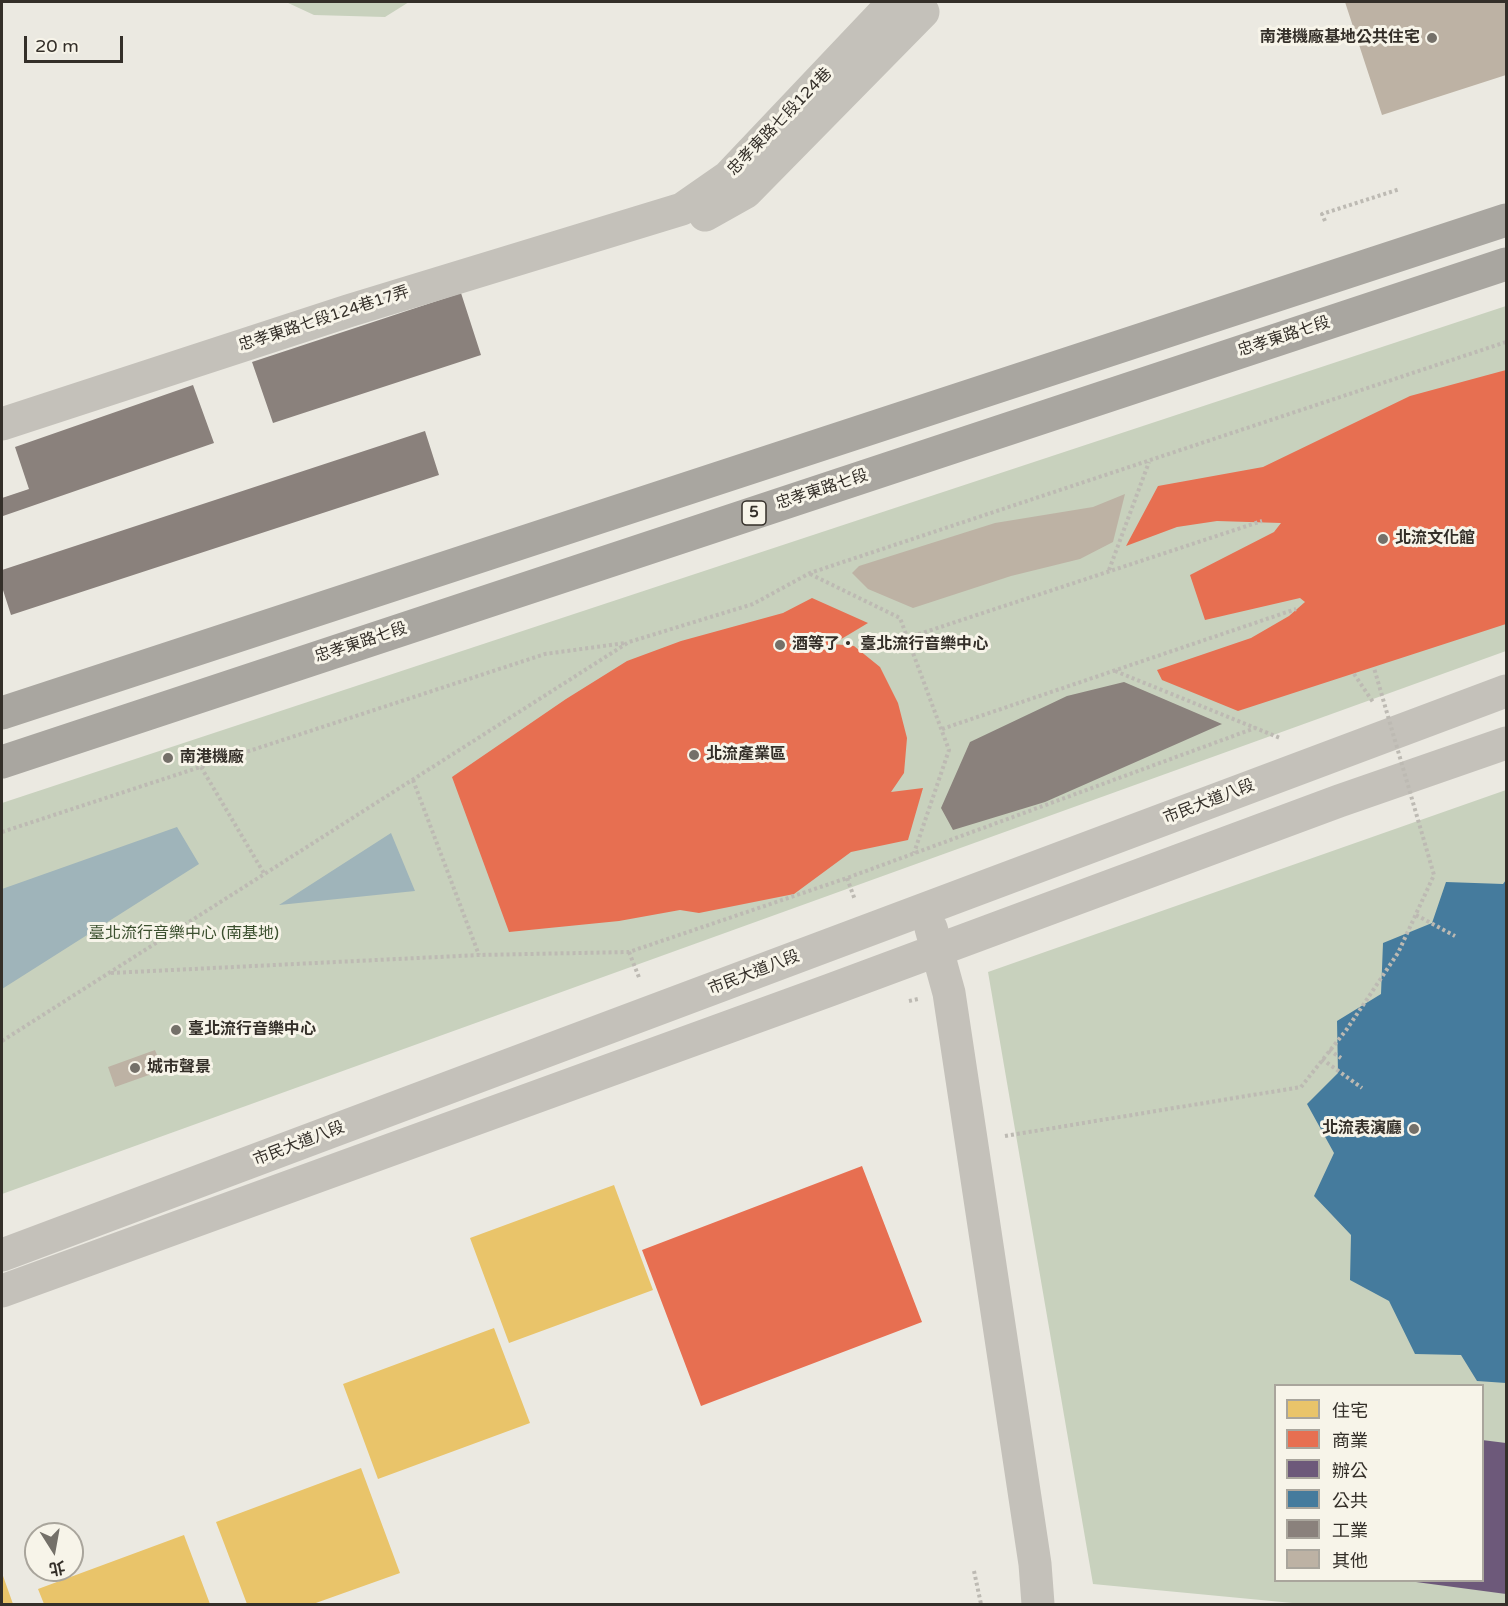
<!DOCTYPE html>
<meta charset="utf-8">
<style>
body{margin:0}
#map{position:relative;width:1508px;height:1606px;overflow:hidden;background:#ebe9e1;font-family:"Varela Round","Noto Sans TC",sans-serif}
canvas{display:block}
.frame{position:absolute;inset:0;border:3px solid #342f29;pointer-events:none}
.legend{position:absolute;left:1274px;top:1384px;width:210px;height:198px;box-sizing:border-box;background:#f7f4e9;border:2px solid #a9a59c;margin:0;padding:8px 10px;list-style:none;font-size:18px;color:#342f29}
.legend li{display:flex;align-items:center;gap:12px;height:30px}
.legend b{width:30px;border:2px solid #a9a59c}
.north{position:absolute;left:24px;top:1522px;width:60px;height:60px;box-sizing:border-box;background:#f7f4e9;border:2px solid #a9a59c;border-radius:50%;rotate:169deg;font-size:16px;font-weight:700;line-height:24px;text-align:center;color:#342f29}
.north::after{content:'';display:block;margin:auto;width:21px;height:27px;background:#747069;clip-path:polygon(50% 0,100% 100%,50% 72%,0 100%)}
.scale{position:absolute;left:24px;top:36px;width:99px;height:27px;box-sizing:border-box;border:3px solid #342f29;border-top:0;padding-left:8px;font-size:18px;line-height:21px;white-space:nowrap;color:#342f29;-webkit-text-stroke:4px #f7f4e9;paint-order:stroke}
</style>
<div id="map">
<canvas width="1508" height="1606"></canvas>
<div class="frame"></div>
<ul class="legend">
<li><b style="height:16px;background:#e9c46a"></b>住宅</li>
<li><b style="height:16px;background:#e76f51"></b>商業</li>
<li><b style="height:16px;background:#6d597a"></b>辦公</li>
<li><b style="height:16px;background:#457b9d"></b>公共</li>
<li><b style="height:16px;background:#8a817c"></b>工業</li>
<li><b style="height:16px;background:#bdb2a4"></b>其他</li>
</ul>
<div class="north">北</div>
<div class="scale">20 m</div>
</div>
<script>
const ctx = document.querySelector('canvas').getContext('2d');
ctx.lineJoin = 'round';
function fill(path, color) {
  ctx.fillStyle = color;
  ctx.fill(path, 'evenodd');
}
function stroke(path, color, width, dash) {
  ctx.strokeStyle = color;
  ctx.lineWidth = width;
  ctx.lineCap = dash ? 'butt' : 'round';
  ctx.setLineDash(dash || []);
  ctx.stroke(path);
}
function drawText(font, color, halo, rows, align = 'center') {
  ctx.font = font + ' "Varela Round","Noto Sans TC",sans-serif';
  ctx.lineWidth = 6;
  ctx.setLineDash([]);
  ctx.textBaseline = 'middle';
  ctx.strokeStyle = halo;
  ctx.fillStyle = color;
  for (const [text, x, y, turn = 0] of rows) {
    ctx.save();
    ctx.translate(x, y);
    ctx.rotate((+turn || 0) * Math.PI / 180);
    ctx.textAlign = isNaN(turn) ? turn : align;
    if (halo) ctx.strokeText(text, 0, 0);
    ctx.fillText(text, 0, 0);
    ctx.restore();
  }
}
const green = new Path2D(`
 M286 2H409L385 17 314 15Z
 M1506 306V651L2 1194V803Z
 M1506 790V1604H1303L1093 1584 988 972ZM1276 1386H1482V1580H1276Z`);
const water = new Path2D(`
 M177 827 199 864 2 989V889Z
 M391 833 415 891 279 905Z`);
const homes = new Path2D(`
 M614 1185 653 1290 509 1343 470 1238Z
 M494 1328 530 1423 378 1479 343 1384Z
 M361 1468 400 1573 313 1604H247L216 1522Z
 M184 1535 210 1604H44L38 1589Z
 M2 1573 13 1604H2Z`);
const shops = new Path2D(`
 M1506 370V624L1238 711 1162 680 1157 670 1251 638 1289 616 1305 602 1300 598 1205 620 1190 575 1274 532 1281 523 1217 521 1177 527 1126 546 1158 486 1263 467 1410 396Z
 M812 598 868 623 833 644 854 646 880 667 898 703 907 738 904 773 891 792 923 788 908 840 851 852 794 894 699 913 680 910 619 921 509 932 452 777 566 699 627 661 681 641 783 613Z
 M862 1166 922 1322 701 1406 642 1250Z`);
const offices = new Path2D(`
 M1482 1440 1506 1443V1594L1416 1582 1482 1580Z`);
const public = new Path2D(`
 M1506 880V1383L1477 1381 1461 1355 1415 1354 1389 1301 1350 1280 1351 1235 1314 1196 1334 1153 1307 1104 1338 1073 1337 1021 1381 994 1383 943 1432 923 1446 882 1503 884Z`);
const industry = new Path2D(`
 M1346 2H1506V69L1384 110Z
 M461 293 481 355 273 423 252 362Z
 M193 385 214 443 3 516 2 498 29 489 15 447Z
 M425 431 439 475 11 615 2 587V570Z
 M1124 682 1222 724 1045 802 953 830 941 808 970 742 1067 696Z`);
const building = new Path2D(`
 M1345 2H1506V75L1382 115Z
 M1125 494 1113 542 1080 559 1011 576 913 608 868 589 852 573 859 566 995 523 1093 507Z
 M155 1050 163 1070 115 1087 108 1067Z`);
const path = new Path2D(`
 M1325 221 1322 214 1400 189
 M1109 570 1149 462
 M810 574 900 618 949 750 914 853
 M907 638 1262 521
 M1115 671 1280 738
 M1354 674 1373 702
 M942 729 1296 609
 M201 767 265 875
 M413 780 479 955
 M2 832 545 654 625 643
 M847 878 855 900
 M1416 915 1455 936
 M629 952 640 980
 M111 973 479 955 629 952 847 878 1255 728
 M909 1001 918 999
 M2 1041 629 642 753 604 810 573 1506 342
 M1329 1050 1341 1058
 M1322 1059 1362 1088
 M1005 1136 1301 1087
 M974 1571 981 1604`);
const minor = new Path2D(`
 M705 215 746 192 923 12
 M2 424 348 311 682 209 728 177 894 2
 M931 928 949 993 1035 1564 1038 1604
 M2 1255 1506 691
 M2 1291 830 990 1339 801 1506 743`);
const major = new Path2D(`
 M2 713 1506 220
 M2 762 1506 264`);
const pathBridge = new Path2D(`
 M1301 1087 1347 1029 1398 953 1434 875 1374 668`);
const markers = [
 [1432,38,6,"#747069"],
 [1383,539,6,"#747069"],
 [780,645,6,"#747069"],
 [694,755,6,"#747069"],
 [168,758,6,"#747069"],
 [176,1030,6,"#747069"],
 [135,1068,6,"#747069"],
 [1414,1129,6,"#747069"]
];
const shields = [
 [754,513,24]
];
const shieldNames = [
 ["5",754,513]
];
const poiNames = [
 ["南港機廠基地公共住宅",1420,38,"right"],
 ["北流文化館",1395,539],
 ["酒等了・ 臺北流行音樂中心",792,645],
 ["北流產業區",706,755],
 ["南港機廠",180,758],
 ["臺北流行音樂中心",188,1030],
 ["城市聲景",147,1068],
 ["北流表演廳",1402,1129,"right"]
];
const streetNames = [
 ["忠孝東路七段124巷",780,122,-46],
 ["忠孝東路七段124巷17弄",324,319,-18],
 ["忠孝東路七段",1284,337,-18],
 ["忠孝東路七段",822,490,-18],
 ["忠孝東路七段",361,643,-18],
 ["市民大道八段",1209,802,-21],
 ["市民大道八段",754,973,-21],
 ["市民大道八段",299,1144,-21]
];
const parkNames = [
 ["臺北流行音樂中心 (南基地)",184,934]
];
fill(green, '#c8d1bd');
fill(water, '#9fb4ba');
fill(homes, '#e9c46a');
fill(shops, '#e76f51');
fill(offices, '#6d597a');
fill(public, '#457b9d');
fill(industry, '#8a817c');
fill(building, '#bdb2a4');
stroke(path, '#bdbab3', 4, [3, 3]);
stroke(minor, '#c4c1ba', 33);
stroke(major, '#a9a6a0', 33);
stroke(pathBridge, '#bdbab3', 4, [3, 3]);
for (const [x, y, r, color] of markers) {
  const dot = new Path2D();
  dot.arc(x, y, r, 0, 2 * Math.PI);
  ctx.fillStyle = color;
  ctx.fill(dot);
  stroke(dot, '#f7f4e9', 2);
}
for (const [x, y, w] of shields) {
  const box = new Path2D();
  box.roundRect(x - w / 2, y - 12, w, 24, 4.5);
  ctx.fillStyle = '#f7f4e9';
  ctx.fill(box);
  stroke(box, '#342f29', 1.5);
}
drawText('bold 15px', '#342f29', null, shieldNames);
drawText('bold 16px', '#342f29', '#f7f4e9', poiNames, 'left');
drawText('16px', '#342f29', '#f7f4e9', streetNames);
drawText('16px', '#3c502f', '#f7f4e9', parkNames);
</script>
